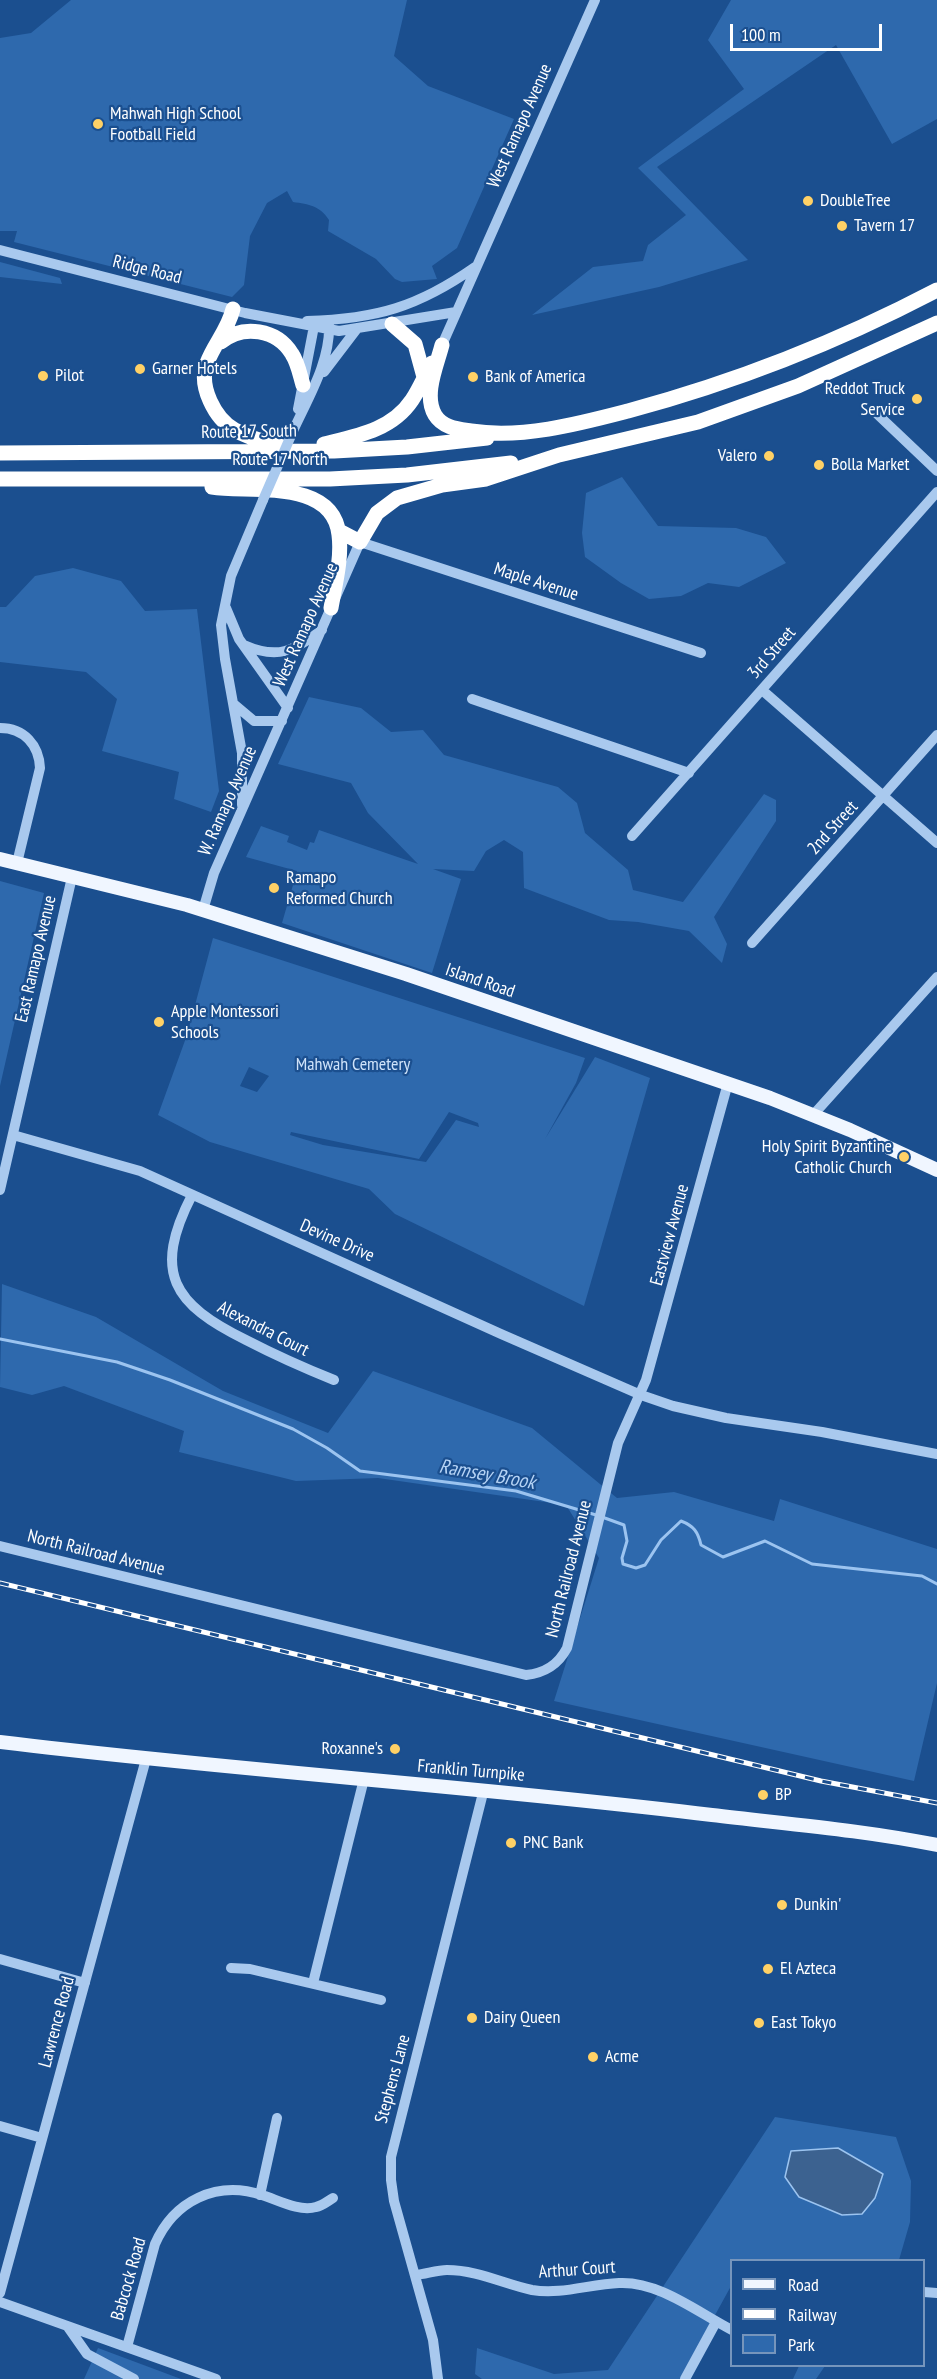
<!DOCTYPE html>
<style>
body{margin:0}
#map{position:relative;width:937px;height:2379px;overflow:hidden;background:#1b4f8f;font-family:"PT Sans Narrow",sans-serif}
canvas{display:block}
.legend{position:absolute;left:730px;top:2259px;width:195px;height:108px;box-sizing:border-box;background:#1b4f8f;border:2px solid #7695bc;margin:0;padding:8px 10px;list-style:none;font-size:18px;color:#fff}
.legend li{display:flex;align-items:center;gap:12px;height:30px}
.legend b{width:30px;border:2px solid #7695bc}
.scale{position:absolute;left:730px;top:24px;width:152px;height:27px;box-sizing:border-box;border:3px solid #fff;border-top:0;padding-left:8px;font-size:18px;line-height:21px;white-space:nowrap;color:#fff;-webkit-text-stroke:4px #1b4f8f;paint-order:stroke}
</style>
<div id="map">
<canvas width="937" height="2379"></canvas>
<ul class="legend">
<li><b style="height:8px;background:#f0f6ff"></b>Road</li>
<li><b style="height:8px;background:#fff"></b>Railway</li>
<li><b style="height:16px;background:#2e69ad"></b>Park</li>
</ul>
<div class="scale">100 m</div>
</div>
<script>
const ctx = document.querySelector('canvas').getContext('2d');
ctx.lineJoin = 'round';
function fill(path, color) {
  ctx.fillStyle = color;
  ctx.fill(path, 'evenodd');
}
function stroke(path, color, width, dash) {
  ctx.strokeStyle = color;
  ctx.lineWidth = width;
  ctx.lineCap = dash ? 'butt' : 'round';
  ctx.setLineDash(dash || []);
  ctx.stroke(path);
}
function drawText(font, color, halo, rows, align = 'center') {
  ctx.font = font + ' "PT Sans Narrow",sans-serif';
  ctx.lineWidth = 4.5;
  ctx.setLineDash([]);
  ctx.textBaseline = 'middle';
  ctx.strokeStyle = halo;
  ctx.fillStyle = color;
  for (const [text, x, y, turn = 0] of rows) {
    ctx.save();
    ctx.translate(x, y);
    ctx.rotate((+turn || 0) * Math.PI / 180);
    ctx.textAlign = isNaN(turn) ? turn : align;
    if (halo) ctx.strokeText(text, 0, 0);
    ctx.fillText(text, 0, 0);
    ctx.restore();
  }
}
const green = new Path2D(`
 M71 0H407L394 56 428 86 514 119 457 248 432 266 437 279 402 282 395 279 376 259 328 231 329 220C320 206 309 204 293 202L287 191 267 203 250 236 244 285 232 297 14 242 17 231H0V38L31 33Z
 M731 0H937V119L892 144 836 45 657 167 748 260 659 287 532 315 593 267 643 261 648 245 686 215 638 168 744 89 708 40Z
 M0 262 60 278 62 284 0 277Z
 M622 477 658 526 736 528 766 537 786 563 739 587 708 583 681 596 649 599 621 583 585 557 582 533 586 493Z
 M73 568 121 581 145 611 197 609 219 791 211 812 174 799 179 772 102 751 117 699 86 672 0 662V607H6L35 576Z
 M309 697 361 708 391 732 423 730 444 755 558 787 577 803 585 833 628 870 633 890 683 902 764 794 776 800V821L714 917 727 944 722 963 689 931 638 922 609 920 524 888 523 852 504 840 486 851 474 871 433 869 461 879 432 973 282 923 297 871 246 857 261 826 289 836 287 842 307 850 310 842 314 843 319 830 418 864 368 813 351 783 278 764Z
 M0 881 44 893 0 1086Z
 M213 938 585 1058 576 1083 545 1139 595 1057 650 1078 584 1306 395 1214 369 1189 210 1142 158 1115 187 1035ZM249 1067 269 1076 257 1092 240 1086ZM449 1112 478 1123 479 1127 456 1120 426 1162 323 1145 290 1135 291 1132 419 1159Z
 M2 1284 96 1317 223 1391 328 1433 373 1371 532 1428 617 1498 674 1492 774 1521 780 1499 937 1549V1683L914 1781 554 1701 599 1558 566 1505 378 1478 296 1481 179 1452 184 1431 64 1386 32 1395 0 1387Z
 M775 2117 896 2137 911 2181 910 2222 899 2260H732L731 2286 680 2379H482L475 2374 477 2348 554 2374 608 2370Z
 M98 2348 181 2379H84Z
 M799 2366H825L816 2379H793Z`);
const water = new Path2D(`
 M838 2148 883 2174 875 2198 862 2214 842 2215 799 2197 785 2177 791 2151Z`);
const stream = new Path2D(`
 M0 1339 117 1362 170 1380 293 1429 327 1448 360 1471 516 1491 596 1515
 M602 1517 624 1525 627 1541 622 1558 623 1564 636 1568 645 1565 661 1540 681 1521C694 1526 698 1532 701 1545L723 1557 765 1541 812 1564 922 1576 937 1584`);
const minor = new Path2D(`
 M0 250 245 313 339 331 456 312
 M307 321C376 319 418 307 475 267
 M442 345 595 0
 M324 372 356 330
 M298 409 315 321
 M875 412 937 471
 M293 431C308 398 331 361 329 323
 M226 608 239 639 288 708
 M244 645C278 660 293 651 322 630
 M762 690 937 843
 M472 699 689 773
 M235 705 254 721H282
 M0 728C24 728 39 745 40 768L17 863
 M242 805V753L225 659 221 625 231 576 263 500
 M632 836 937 492
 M203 910 214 873 360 542 701 653
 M752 943 937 735
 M814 1114 937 977
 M13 1135 140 1171 501 1334 641 1395 673 1406 726 1418 822 1432 937 1454
 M0 1190 72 877
 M192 1195C152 1273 173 1304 246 1340 275 1355 304 1368 334 1380
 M0 1546 526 1675C545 1673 558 1665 567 1648L618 1443 646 1380 728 1083
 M0 1959 85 1983
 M231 1968 250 1969 381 2000
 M313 1983 364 1779
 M0 2126 42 2138
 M260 2195 277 2118
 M416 2275C426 2274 437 2270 447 2270 477 2270 504 2284 532 2290 561 2295 590 2284 619 2283 659 2281 697 2312 732 2330
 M924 2292 937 2293
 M0 2293 146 1759
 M0 2302 216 2379
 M68 2327 87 2354 134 2379
 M127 2347 155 2244C174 2201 216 2180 262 2195 278 2200 299 2212 316 2207 322 2206 328 2201 333 2198
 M438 2379 433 2340 394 2201 391 2180V2157L484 1789
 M685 2379 716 2322`);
const major = new Path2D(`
 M0 859 187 905 406 974 770 1098 850 1130 937 1170
 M0 1742C237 1771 475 1786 712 1815 787 1824 863 1830 937 1845`);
const highway = new Path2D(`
 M233 309C228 330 214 344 207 363 198 386 215 419 235 430 250 439 267 442 283 447
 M392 324 415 344 424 377
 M221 342C243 324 277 329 292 354 298 363 300 375 303 385
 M442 345C437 365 423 395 435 415 443 428 458 429 471 431 522 439 578 424 628 411 736 382 838 342 937 290
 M324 444C357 436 392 430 412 400 420 388 425 375 432 363
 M0 453 334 451 407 447 487 438
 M0 479H330L407 475 511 463
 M212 487C250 493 333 478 339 535 342 558 335 585 331 608
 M339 531 360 542 377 513 397 498 442 485 486 479 559 455 698 422 798 386 937 323`);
const rail = new Path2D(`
 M0 1583 821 1781 937 1803`);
const minorBridge = new Path2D(`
 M263 500 293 431`);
const markers = [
 [98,124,6,"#ffd166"],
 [808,201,6,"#ffd166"],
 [842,226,6,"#ffd166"],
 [140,369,6,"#ffd166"],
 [43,376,6,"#ffd166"],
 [473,377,6,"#ffd166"],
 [917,399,6,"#ffd166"],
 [769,456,6,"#ffd166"],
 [819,465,6,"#ffd166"],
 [274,888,6,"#ffd166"],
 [159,1022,6,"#ffd166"],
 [904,1157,6,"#ffd166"],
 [395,1749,6,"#ffd166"],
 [763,1795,6,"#ffd166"],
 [511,1843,6,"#ffd166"],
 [782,1905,6,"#ffd166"],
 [768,1969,6,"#ffd166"],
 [472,2018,6,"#ffd166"],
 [759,2023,6,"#ffd166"],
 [593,2057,6,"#ffd166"]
];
const poiNames = [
 ["Mahwah High School",110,114],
 ["Football Field",110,135],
 ["DoubleTree",820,201],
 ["Tavern 17",854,226],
 ["Garner Hotels",152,369],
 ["Pilot",55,376],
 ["Bank of America",485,377],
 ["Reddot Truck",905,389,"right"],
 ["Service",905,410,"right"],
 ["Valero",757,456,"right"],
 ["Bolla Market",831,465],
 ["Ramapo",286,878],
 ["Reformed Church",286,899],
 ["Apple Montessori",171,1012],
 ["Schools",171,1033],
 ["Holy Spirit Byzantine",892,1147,"right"],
 ["Catholic Church",892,1168,"right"],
 ["Roxanne's",383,1749,"right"],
 ["BP",775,1795],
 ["PNC Bank",523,1843],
 ["Dunkin'",794,1905],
 ["El Azteca",780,1969],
 ["Dairy Queen",484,2018],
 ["East Tokyo",771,2023],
 ["Acme",605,2057]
];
const streetNames = [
 ["West Ramapo Avenue",520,126,-66],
 ["Ridge Road",147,270,14],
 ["Route 17 South",249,432,-1],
 ["Route 17 North",280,460],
 ["Maple Avenue",536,582,18],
 ["West Ramapo Avenue",306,625,-66],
 ["3rd Street",772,653,-49],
 ["W. Ramapo Avenue",228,801,-66],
 ["2nd Street",833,828,-48],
 ["East Ramapo Avenue",36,959,-77],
 ["Island Road",480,981,19],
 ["Eastview Avenue",670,1235,-75],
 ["Devine Drive",337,1241,24],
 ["Alexandra Court",263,1329,27],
 ["North Railroad Avenue",96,1553,14],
 ["North Railroad Avenue",569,1569,-76],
 ["Franklin Turnpike",471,1771,5],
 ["Lawrence Road",57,2022,-75],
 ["Stephens Lane",393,2079,-75],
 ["Arthur Court",577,2270,-4],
 ["Babcock Road",129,2279,-74]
];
const parkNames = [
 ["Mahwah Cemetery",353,1065]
];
const waterNames = [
 ["Ramsey Brook",487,1475,10]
];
fill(green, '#2e69ad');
fill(water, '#3c6290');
stroke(water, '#9cc4f0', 1.5);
stroke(stream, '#9cc4f0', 3);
stroke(minor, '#a9c9ee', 10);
stroke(major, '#f0f6ff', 14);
stroke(highway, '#fff', 15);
stroke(rail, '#fff', 5);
stroke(rail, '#1b4f8f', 3, [9]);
stroke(minorBridge, '#a9c9ee', 10);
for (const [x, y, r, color] of markers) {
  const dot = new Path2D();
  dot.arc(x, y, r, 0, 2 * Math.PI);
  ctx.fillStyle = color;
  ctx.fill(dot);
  stroke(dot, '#1b4f8f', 2);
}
drawText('18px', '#fff', '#1b4f8f', poiNames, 'left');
drawText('18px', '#fff', '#1b4f8f', streetNames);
drawText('18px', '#cfe3fa', '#1b4f8f', parkNames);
drawText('italic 20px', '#b5d3f5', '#1b4f8f', waterNames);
</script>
